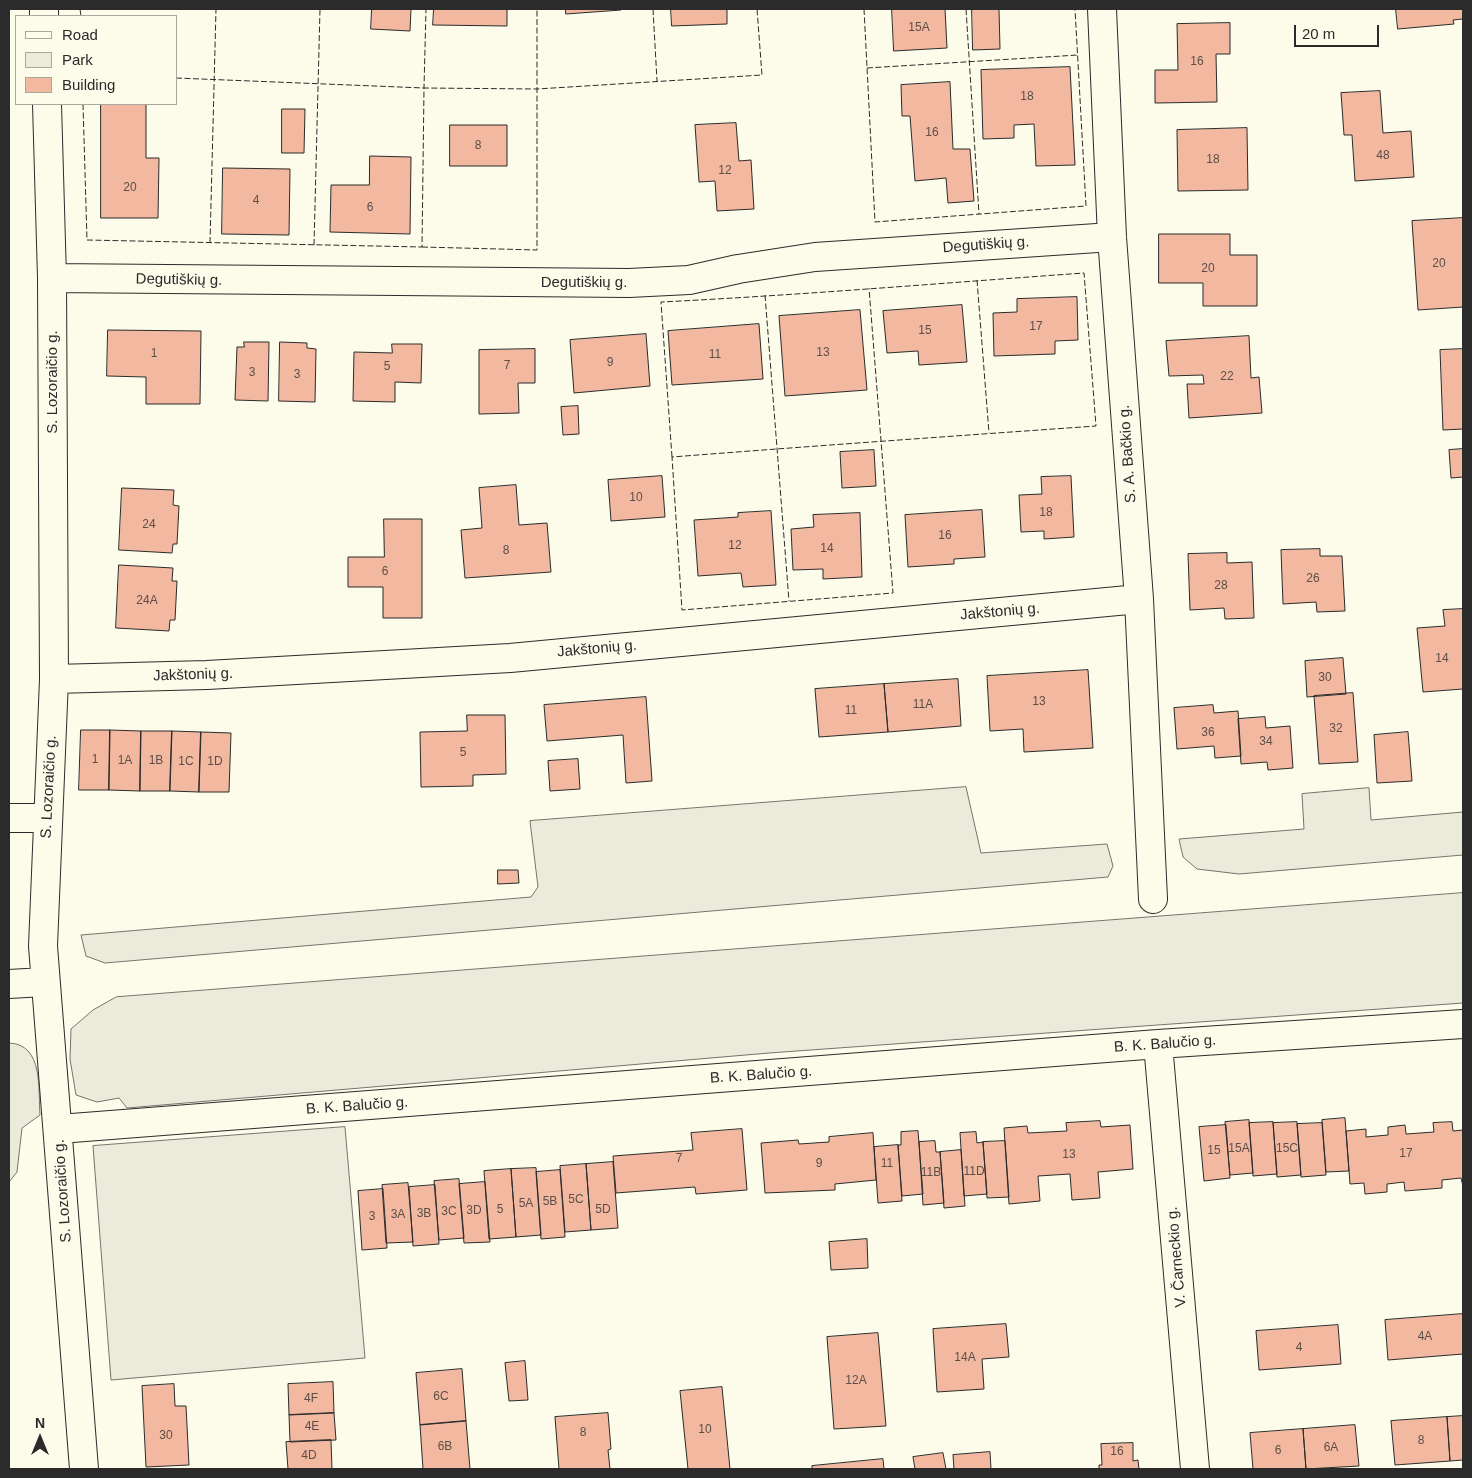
<!DOCTYPE html>
<meta charset="utf-8">
<style>
body{margin:0}
#map{position:relative;width:1472px;height:1478px;overflow:hidden;background:#fdfbea;font-family:Arial,sans-serif}
canvas{display:block}
.frame{position:absolute;inset:0;border:10px solid #2b2b2b;pointer-events:none}
.legend{position:absolute;left:15px;top:15px;width:162px;height:90px;box-sizing:border-box;background:#fdfbea;border:1px solid #a9a89e;margin:0;padding:6px 9px;list-style:none;font-size:15px;color:#2b2b2b}
.legend li{display:flex;align-items:center;gap:10px;height:25px}
.legend b{width:25px;border:1px solid #a9a89e}
.north{position:absolute;left:15px;top:1413px;width:50px;height:50px;-webkit-text-stroke:4px #fdfbea;paint-order:stroke;rotate:0deg;font-size:14px;font-weight:700;line-height:20px;text-align:center;color:#2b2b2b}
.north::after{content:'';display:block;margin:auto;width:18px;height:22px;background:#2b2b2b;clip-path:polygon(50% 0,100% 100%,50% 72%,0 100%)}
.scale{position:absolute;left:1294px;top:25px;width:85px;height:22px;box-sizing:border-box;border:2px solid #2b2b2b;border-top:0;padding-left:6px;font-size:15px;line-height:18px;white-space:nowrap;color:#2b2b2b;-webkit-text-stroke:4px #fdfbea;paint-order:stroke}
</style>
<div id="map">
<canvas width="1472" height="1478"></canvas>
<div class="frame"></div>
<ul class="legend">
<li><b style="height:6px;background:#fdfbea"></b>Road</li>
<li><b style="height:14px;background:#ecebdb"></b>Park</li>
<li><b style="height:14px;background:#f2b8a0"></b>Building</li>
</ul>
<div class="north">N</div>
<div class="scale">20 m</div>
</div>
<script>
const ctx = document.querySelector('canvas').getContext('2d');
ctx.lineJoin = 'round';
function fill(path, color) {
  ctx.fillStyle = color;
  ctx.fill(path, 'evenodd');
}
function stroke(path, color, width, dash) {
  ctx.strokeStyle = color;
  ctx.lineWidth = width;
  ctx.lineCap = dash ? 'butt' : 'round';
  ctx.setLineDash(dash || []);
  ctx.stroke(path);
}
function drawText(font, color, halo, rows, align = 'center') {
  ctx.font = font + ' Arial,sans-serif';
  ctx.lineWidth = 4;
  ctx.setLineDash([]);
  ctx.textBaseline = 'middle';
  ctx.strokeStyle = halo;
  ctx.fillStyle = color;
  for (const [text, x, y, turn = 0] of rows) {
    ctx.save();
    ctx.translate(x, y);
    ctx.rotate((+turn || 0) * Math.PI / 180);
    ctx.textAlign = isNaN(turn) ? turn : align;
    if (halo) ctx.strokeText(text, 0, 0);
    ctx.fillText(text, 0, 0);
    ctx.restore();
  }
}
const green = new Path2D(`
 M966 787 981 853 1107 844 1113 866 1108 877 105 963 86 956 81 935 531 897 538 887 530 821Z
 M1369 788 1371 820 1463 812V855L1239 874 1197 869 1183 857 1179 839 1304 829 1302 794Z
 M1463 893V1003L769 1053 127 1108 119 1098 97 1102 76 1095 70 1059 71 1029 93 1010 116 997Z
 M9 1043C44 1044 38 1090 40 1115L22 1128 17 1172 9 1182Z
 M345 1127 365 1358 111 1380 93 1146Z`);
const building = new Path2D(`
 M372 9H411L410 31 371 29Z
 M434 9H507V26L433 25Z
 M566 9H621V10L566 14Z
 M671 9H727V24L672 26Z
 M892 9H945L947 48 894 51Z
 M972 9H999L1000 49 973 50Z
 M1396 9H1463V19L1453 20 1454 24 1398 29Z
 M1230 23V54H1216L1217 102 1155 103V70H1178L1177 24Z
 M1070 67 1075 165 1036 166 1034 124 1014 125V138L983 139 981 70Z
 M950 82 953 149H970L974 201 948 203 946 178 915 181 910 116H902L901 85Z
 M1380 91 1383 133 1411 131 1414 177 1355 181 1352 135H1344L1341 93Z
 M101 104H146V158H159L158 218H101Z
 M282 109H305L304 153H282Z
 M736 123 739 161 751 160 754 209 717 211 715 181 699 182 695 125Z
 M450 125H507V166H450Z
 M1247 128 1248 190 1178 191 1177 130Z
 M370 156 411 157 410 234 330 232 331 185H369Z
 M223 168 290 169 289 235 222 234Z
 M1463 218V307L1418 310 1412 221Z
 M1159 234H1230V255H1257V306H1203V283H1159Z
 M1077 297 1078 340 1055 341V354L994 356 993 313 1017 312V299Z
 M962 305 967 362 919 365 918 351 887 353 883 311Z
 M860 310 867 390 785 396 779 316Z
 M759 324 763 379 672 385 668 331Z
 M108 330 201 331 200 404H146V377L107 376Z
 M646 334 650 386 574 393 570 340Z
 M1249 336 1251 378 1259 377 1262 413 1189 418 1187 384H1204L1203 375 1169 376 1166 341Z
 M244 342H269L268 401 235 400 237 347H244Z
 M280 342 307 343V348L316 349 315 402 279 401Z
 M392 344H422L421 383 395 382V402L353 401 354 352 392 353Z
 M535 349V383H518L519 413 479 414V350Z
 M1463 349V429L1443 430 1440 350Z
 M578 406 579 434 563 435 561 407Z
 M1463 449V477L1451 478 1449 450Z
 M874 450 876 486 842 488 840 452Z
 M662 476 665 517 611 521 608 480Z
 M1071 476 1074 537 1044 539V531L1021 532 1019 495 1042 494 1041 477Z
 M516 485 519 525 547 523 551 572 465 578 461 530 482 528 479 488Z
 M122 488 174 490 173 505 179 506 177 544H173L172 553 119 550Z
 M982 510 985 557 954 559V564L908 567 905 515Z
 M771 511 776 585 743 587 741 573 698 576 694 520 738 517V513Z
 M860 513 862 577 823 579V569L793 570 791 529 814 527 813 515Z
 M384 519H422V618H383V587H348V557H384Z
 M1320 549V556H1342L1345 611 1317 612 1316 602 1283 604 1281 550Z
 M1227 553V563L1252 562 1254 618 1225 619 1224 608 1190 610 1188 554Z
 M119 565 173 568 172 581H177L175 620H170L169 631 116 628Z
 M1463 609V689L1423 692 1417 628 1445 626 1443 610Z
 M1343 658 1346 694 1307 697 1305 661Z
 M1088 670 1093 748 1024 752 1023 729 990 731 987 676Z
 M958 679 961 726 888 732 884 684Z
 M884 684 888 732 819 737 815 689Z
 M1353 693 1358 762 1319 764 1314 696Z
 M646 697 652 781 626 783 623 735 547 741 544 705Z
 M1213 705 1214 713 1238 711 1241 756 1215 758 1214 746 1177 749 1174 708Z
 M467 715H505L506 774 473 775V786L421 787 420 732 467 731Z
 M1265 717 1266 728 1290 726 1293 768 1268 770 1267 762 1241 764 1238 719Z
 M81 730H110L109 790H79Z
 M110 730 141 731 140 791 109 790Z
 M141 731H172L170 791H140Z
 M172 731 201 732 199 792 170 791Z
 M201 732 231 733 229 792H199Z
 M1408 732 1412 781 1377 783 1374 735Z
 M578 759 580 789 550 791 548 761Z
 M498 870H518L519 883 498 884Z
 M1345 1118 1349 1171 1326 1172 1322 1120Z
 M1249 1120 1253 1173 1230 1175 1225 1122Z
 M1100 1121 1101 1127 1130 1125 1133 1169 1098 1172 1100 1198 1072 1200 1070 1174 1038 1176 1040 1201 1009 1204 1004 1128 1027 1126 1028 1133 1067 1131 1066 1123Z
 M1273 1122 1277 1174 1253 1176 1249 1123Z
 M1297 1122 1301 1175 1277 1177 1273 1123Z
 M1452 1122 1453 1131 1463 1130V1186L1461 1178 1442 1180V1188L1405 1191 1404 1182 1387 1184V1192L1365 1194 1364 1183 1350 1184 1346 1131 1366 1129V1137L1388 1135V1127L1405 1125 1406 1134 1434 1132 1433 1123Z
 M1322 1123 1326 1175 1301 1177 1297 1124Z
 M1226 1125 1230 1178 1204 1181 1199 1127Z
 M742 1129 747 1190 696 1194 695 1187 616 1193 613 1156 693 1150 691 1133Z
 M918 1131 923 1194 902 1196 898 1145H901V1132Z
 M976 1132 977 1143 983 1142 987 1194 964 1196 960 1133Z
 M873 1133 876 1180 835 1184V1190L765 1193 761 1143 798 1140 799 1144 829 1142V1137Z
 M935 1141 936 1152H940L944 1203 923 1205 919 1142Z
 M1005 1141 1009 1197 987 1198 983 1142Z
 M898 1145 902 1201 878 1203 874 1147Z
 M961 1150 965 1206 944 1208 940 1152Z
 M613 1162 618 1228 591 1230 586 1164Z
 M586 1164 591 1230 565 1232 560 1166Z
 M536 1168 541 1235 516 1237 511 1169Z
 M511 1169 516 1237 489 1239 484 1171Z
 M560 1170 565 1237 541 1239 536 1172Z
 M459 1179 464 1238 439 1240 434 1181Z
 M485 1182 490 1242 464 1243 459 1184Z
 M408 1183 413 1242 386 1243 382 1185Z
 M435 1185 439 1244 413 1246 409 1187Z
 M383 1189 387 1248 362 1250 358 1191Z
 M867 1239 868 1268 831 1270 829 1242Z
 M1463 1314V1354L1388 1360 1385 1320Z
 M1006 1324 1009 1357 982 1359 984 1389 937 1392 933 1329Z
 M1338 1325 1341 1364 1259 1370 1256 1331Z
 M878 1333 886 1426 834 1429 827 1337Z
 M525 1361 528 1400 509 1401 505 1363Z
 M462 1369 466 1421 420 1425 416 1373Z
 M333 1382 334 1413 289 1415 288 1384Z
 M174 1384 175 1406H186L189 1465 146 1467 142 1386Z
 M722 1387 730 1469H688L680 1391Z
 M334 1413 336 1440 290 1442 289 1415Z
 M608 1413 611 1449 608 1450 610 1469H559L555 1417Z
 M1463 1416V1460L1450 1461 1447 1417Z
 M1447 1417 1450 1461 1395 1465 1391 1421Z
 M466 1421 470 1469H423L420 1425Z
 M1355 1425 1359 1466 1306 1469 1303 1429Z
 M1303 1429 1306 1469H1253L1250 1433Z
 M331 1440 332 1469H288L286 1442Z
 M1133 1443V1461L1138 1460 1139 1469H1099V1465H1102L1101 1444Z
 M990 1452 991 1469H954L953 1455Z
 M943 1453 946 1469H915L913 1457Z
 M883 1459 884 1469H812V1466Z`);
const minor = new Path2D(`
 M44 9V16
 M1102 9 1112 237 1139 599 1153 899
 M47 104 52 278 54 679 43 946 84 1469
 M52 278 629 283 689 280 738 269 815 257 1112 237
 M54 679 207 675 510 658 1139 599
 M9 818H47
 M9 984 44 982
 M1158 1044 1195 1469
 M59 1129 1158 1044 1463 1024`);
const fence = new Path2D(`
 M80 9 81 16
 M653 9 657 81
 M864 9 875 222 1086 206 1075 9
 M966 9 979 214
 M867 68 1078 55
 M176 78 424 88 426 9
 M83 104 87 240 422 247 424 88 537 89 762 75 757 9
 M210 243 216 9
 M314 245 320 9
 M422 247 537 250V9
 M977 280 989 433
 M765 295 789 601
 M672 457 661 302C802 295 943 283 1084 273L1096 426C954 436 813 446 672 457L682 610 893 593 869 288`);
const numberNames = [
 ["15A",919,28],
 ["16",1197,62],
 ["18",1027,97],
 ["16",932,133],
 ["8",478,146],
 ["48",1383,156],
 ["18",1213,160],
 ["12",725,171],
 ["20",130,188],
 ["4",256,201],
 ["6",370,208],
 ["20",1439,264],
 ["20",1208,269],
 ["17",1036,327],
 ["15",925,331],
 ["13",823,353],
 ["1",154,354],
 ["11",715,355],
 ["9",610,363],
 ["7",507,366],
 ["5",387,367],
 ["3",252,373],
 ["3",297,375],
 ["22",1227,377],
 ["10",636,498],
 ["18",1046,513],
 ["24",149,525],
 ["16",945,536],
 ["12",735,546],
 ["14",827,549],
 ["8",506,551],
 ["6",385,572],
 ["26",1313,579],
 ["28",1221,586],
 ["24A",147,601],
 ["14",1442,659],
 ["30",1325,678],
 ["13",1039,702],
 ["11A",923,705],
 ["11",851,711],
 ["32",1336,729],
 ["36",1208,733],
 ["34",1266,742],
 ["5",463,753],
 ["1",95,760],
 ["1A",125,761],
 ["1B",156,761],
 ["1C",186,762],
 ["1D",215,762],
 ["15A",1239,1149],
 ["15C",1287,1149],
 ["15",1214,1151],
 ["17",1406,1154],
 ["13",1069,1155],
 ["7",679,1159],
 ["9",819,1164],
 ["11",887,1164],
 ["11D",974,1172],
 ["11B",931,1173],
 ["5C",576,1200],
 ["5B",550,1202],
 ["5A",526,1204],
 ["5",500,1210],
 ["5D",603,1210],
 ["3D",474,1211],
 ["3C",449,1212],
 ["3B",424,1214],
 ["3A",398,1215],
 ["3",372,1217],
 ["4A",1425,1337],
 ["4",1299,1348],
 ["14A",965,1358],
 ["12A",856,1381],
 ["6C",441,1397],
 ["4F",311,1399],
 ["4E",312,1427],
 ["10",705,1430],
 ["8",583,1433],
 ["30",166,1436],
 ["8",1421,1441],
 ["6B",445,1447],
 ["6A",1331,1448],
 ["6",1278,1451],
 ["16",1117,1452],
 ["4D",309,1456]
];
const streetNames = [
 ["Degutiškių g.",986,245,-4],
 ["Degutiškių g.",179,280,1],
 ["Degutiškių g.",584,283],
 ["S. Lozoraičio g.",53,382,-90],
 ["S. A. Bačkio g.",1128,454,-94],
 ["Jakštonių g.",1000,612,-5],
 ["Jakštonių g.",597,649,-5],
 ["Jakštonių g.",193,675,-2],
 ["S. Lozoraičio g.",49,787,-87],
 ["B. K. Balučio g.",1165,1044,-4],
 ["B. K. Balučio g.",761,1075,-4],
 ["B. K. Balučio g.",357,1106,-4],
 ["S. Lozoraičio g.",63,1191,-94],
 ["V. Čarneckio g.",1177,1257,-95]
];
fill(green, '#ecebdb');
stroke(green, '#74746e', 1);
fill(building, '#f2b8a0');
stroke(building, '#2b2b2b', 1);
stroke(minor, '#2b2b2b', 30);
stroke(minor, '#fdfbea', 28);
stroke(fence, '#2b2b2b', 1, [6, 2.5]);
drawText('12px', '#5d4e48', null, numberNames);
drawText('15px', '#2b2b2b', '#fdfbea', streetNames);
</script>
